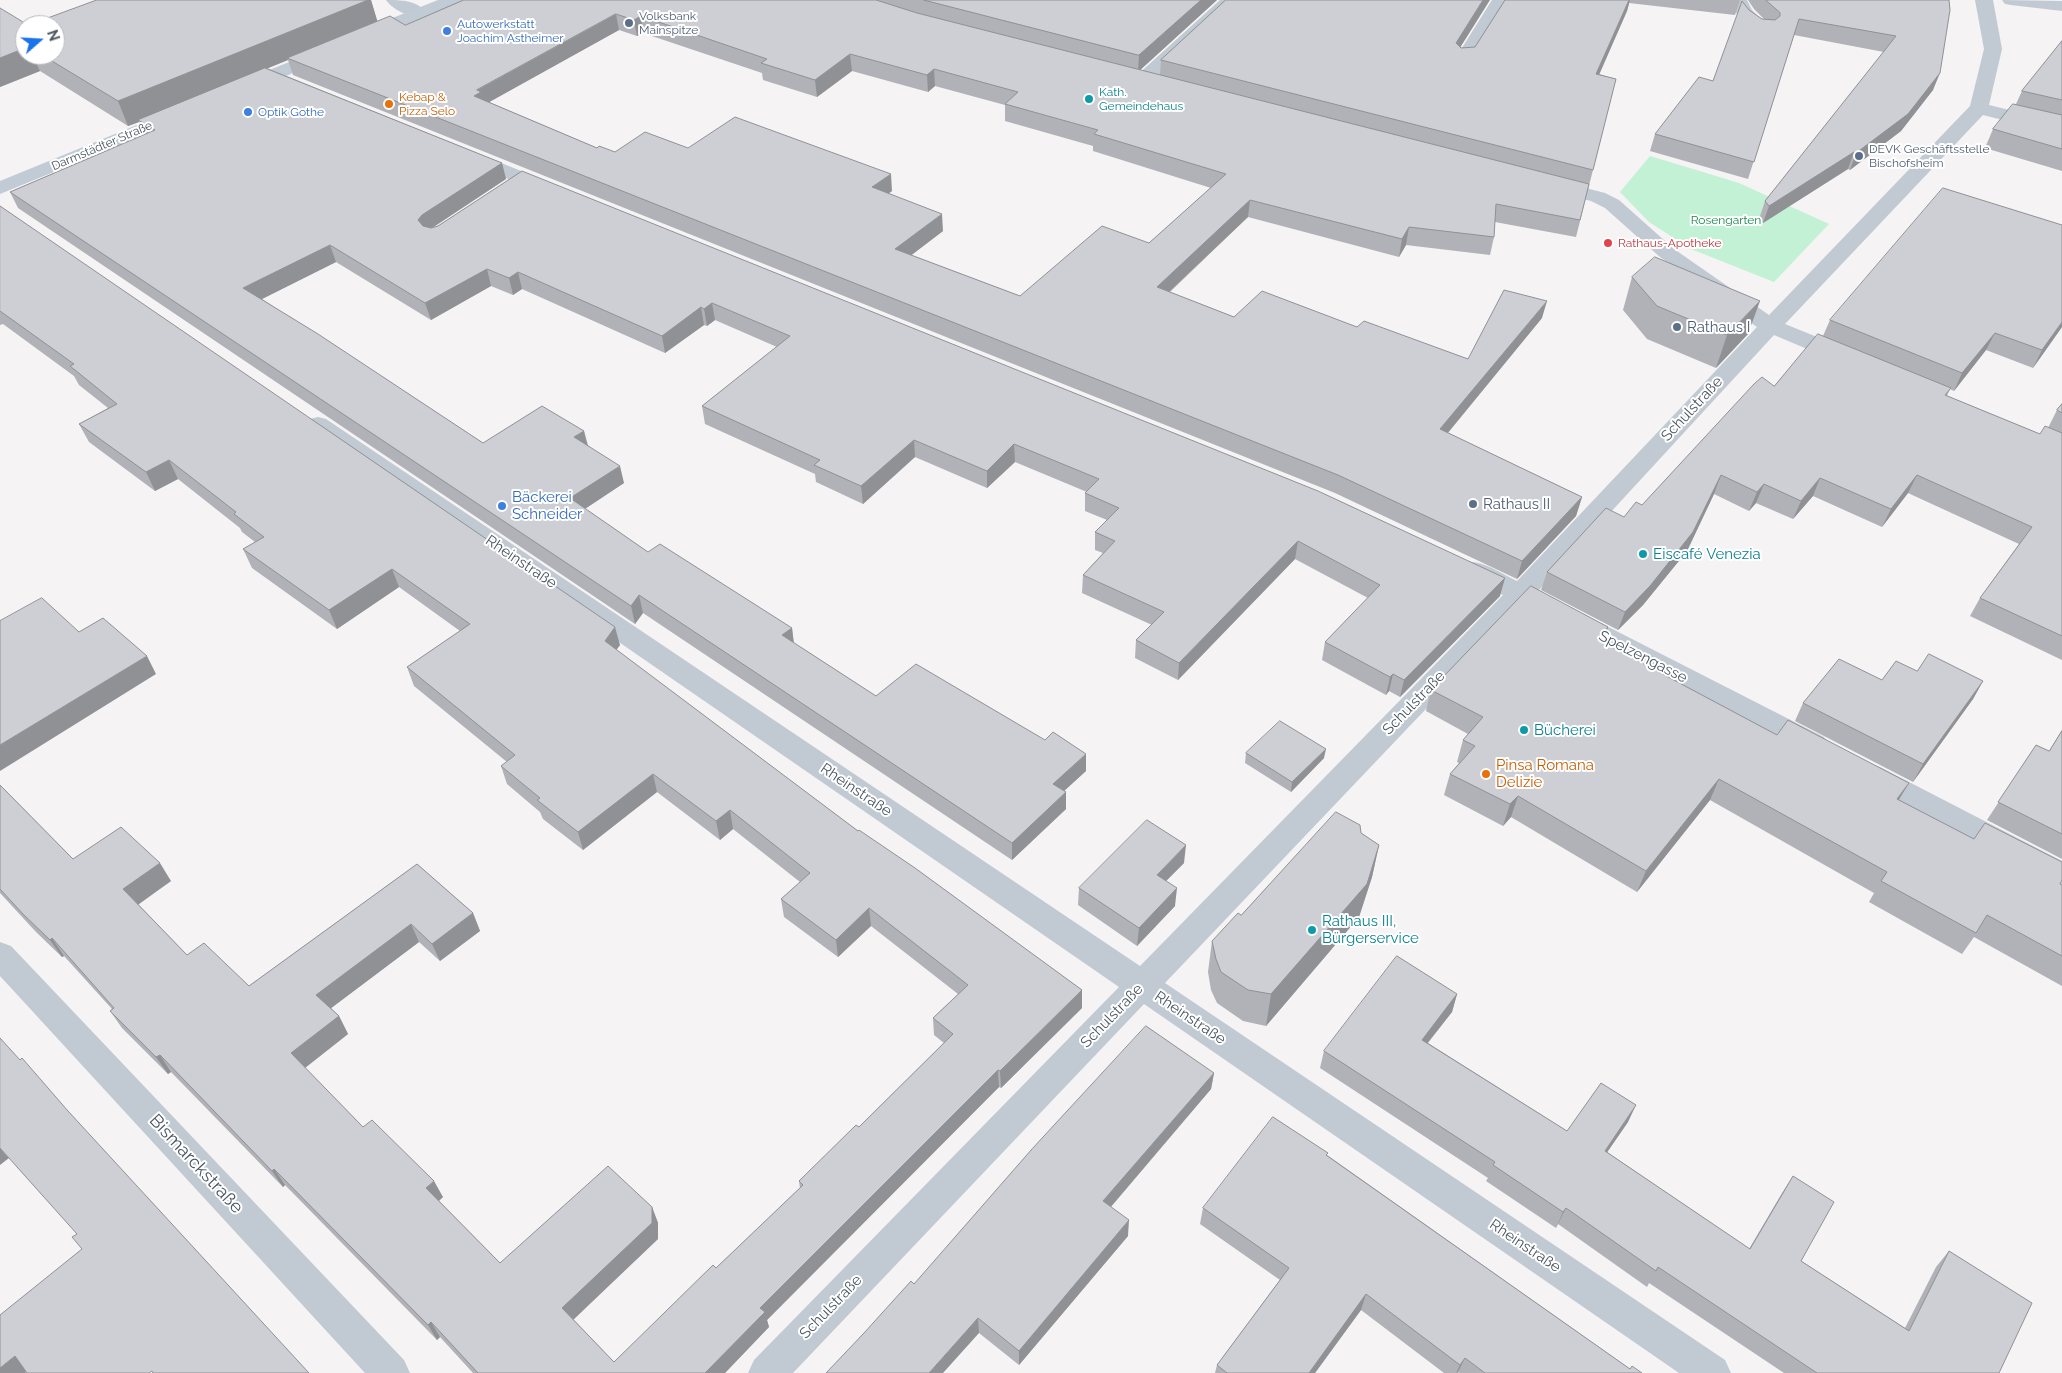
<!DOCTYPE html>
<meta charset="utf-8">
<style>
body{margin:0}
#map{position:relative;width:2062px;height:1373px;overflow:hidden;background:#f5f3f3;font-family:Raleway,sans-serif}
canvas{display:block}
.north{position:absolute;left:15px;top:15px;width:50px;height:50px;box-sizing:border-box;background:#fff;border:1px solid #b7bbc0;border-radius:50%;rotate:71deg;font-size:14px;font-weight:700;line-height:20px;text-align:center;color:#4a5661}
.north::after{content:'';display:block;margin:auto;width:18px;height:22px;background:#1a73e8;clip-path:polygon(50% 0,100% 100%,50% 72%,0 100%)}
</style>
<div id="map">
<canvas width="2062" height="1373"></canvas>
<div class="north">N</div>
</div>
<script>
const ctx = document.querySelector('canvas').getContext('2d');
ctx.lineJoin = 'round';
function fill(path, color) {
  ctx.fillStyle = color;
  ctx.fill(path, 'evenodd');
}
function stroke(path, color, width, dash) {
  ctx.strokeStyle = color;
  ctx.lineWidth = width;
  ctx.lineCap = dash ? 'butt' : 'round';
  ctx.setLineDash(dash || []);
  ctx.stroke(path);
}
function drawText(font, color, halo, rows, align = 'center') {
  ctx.font = font + ' Raleway,sans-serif';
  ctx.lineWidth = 4;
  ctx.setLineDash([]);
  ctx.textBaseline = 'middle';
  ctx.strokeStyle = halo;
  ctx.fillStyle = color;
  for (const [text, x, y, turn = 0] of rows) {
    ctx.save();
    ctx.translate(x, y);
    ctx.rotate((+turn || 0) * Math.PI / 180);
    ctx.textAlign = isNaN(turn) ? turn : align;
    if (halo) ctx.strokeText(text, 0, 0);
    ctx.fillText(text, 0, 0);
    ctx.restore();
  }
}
const green = new Path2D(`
 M1650 156 1739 183 1829 224 1774 282 1691 249 1649 222 1620 192Z`);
const service = new Path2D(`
 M1729 0H1747L1752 10 1773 31 1770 35C1752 39 1736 15 1729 0Z`);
const minor = new Path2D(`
 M386 0C401 0 417 0 427 13L424 17C413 20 393 10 386 0Z
 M1220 0H1239L1149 85 1142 87 1135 85 1133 81 1135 77Z
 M1492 0H1510L1470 63 1464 64 1458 63 1455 59Z
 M1975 0H1993L2002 49 1989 105 2062 123V135L1983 115 1785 324 1854 352 1857 357 1854 362 1846 364 1838 362 1774 335 1538 591 1824 737 1828 745 1824 753 1814 756 1804 753 1524 606 1165 983 1725 1360 1731 1373H1679L1144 1004 793 1373H748L754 1360 1119 987 310 429 306 424 310 419 318 417 326 419 1140 966 1503 595 1460 575 1456 569 1460 563C1479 557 1500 573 1517 581L1757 327 1660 257 1605 208 1591 201 1543 189 1540 185 1543 181 1550 179 1605 193 1619 200 1674 249 1769 315 1970 106 1984 49Z
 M2002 0 2062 1V11L2011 5 2005 4Z
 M469 150 556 185 559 189 556 193 549 195 542 193 462 160 459 156 462 152Z
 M1870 764 1880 767 2062 861V887L2051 884 1860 783 1856 775 1860 767Z
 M0 942 11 946 404 1360 410 1373H365L0 976Z`);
const secondary = new Path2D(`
 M438 0H462L459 4 369 40 363 41 357 40 354 36 357 32Z
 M324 48 330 49 333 53 330 57 251 91 244 93 237 91 235 87 237 83Z
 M176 109 183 111 186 115 183 119 0 194V181Z`);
const wall = new Path2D(`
 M97 0H371L377 22 405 25 463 0H1217L1140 70 1160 75 1161 60 1475 47 1505 0H1740L1735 15 1629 3 1627 11 1599 74 1616 79 1576 237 1495 222 1494 237 1490 255 1406 245 1399 257 1248 217 1170 292 1234 317 1357 327 1468 359 1542 318 1448 433 1582 497 1576 516 1517 579 1335 493 293 75 288 60 267 68 502 163 506 179 434 227 438 226 522 171 1500 596 1400 697 1389 691 1386 695 1322 660 1325 642 1368 598 1295 559 1178 680 1135 658 1136 640 1152 625 1082 593 1083 575 1103 553 1095 550V532L1107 520 1085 511V493L1087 492 1015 462 987 488 915 457 863 504 816 482 815 474 705 424 702 406 777 347 715 320 707 326 704 325 665 353 522 289 513 295 491 286 431 320 336 262 262 299 483 443 584 431 588 445 624 483 585 509 648 552 792 628 794 643 876 696 1086 771 1064 791 1066 792V809L1012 860 643 613 635 624 18 208 10 192 144 134 139 122 128 126 40 71 0 87V8L25 55H55ZM619 30 637 36 643 33 762 73 763 80 817 97 852 71 928 92 935 86 1005 105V121L1093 146V151L1211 188 1149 243 1020 296 911 255 943 231 889 193 892 191 688 148 615 152 597 148 489 102Z
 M1748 0H1949L1933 90 1901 131 1850 170 1848 169 1763 223 1759 219 1765 201 1884 52 1794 35 1748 179 1650 151 1655 134 1713 81 1749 10 1762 19H1764L1754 9Z
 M2062 41V171L1985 148 1993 129 2016 104 2022 91Z
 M0 206 620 645 616 650 858 831 1082 990V1008L1001 1088 999 1087 767 1320 769 1327 725 1373H473L440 1337 437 1340 285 1185 283 1187 171 1072 168 1074 122 1028 110 1011 112 1009 64 956 62 957 36 932 0 893V785L73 859 171 881 138 904 187 955 249 986 417 864 473 913 480 931 440 961 419 942 331 1008 339 1016 348 1034 305 1068 363 1127 443 1197 439 1201 500 1263 652 1207 658 1223V1239L573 1319 614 1362 716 1268 800 1188 799 1181 859 1127 944 1043 934 1035 933 1018 958 994 871 926 838 957 784 917 781 899 800 882 733 829 720 840 657 792 583 850 543 819 540 812 507 784 501 766 507 762 414 686 407 667 460 631 399 587 337 629 252 568 243 549 255 542 242 532 240 528 178 479 155 491 89 442 79 424 108 408 79 385 74 376 3 324 0 325Z
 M1632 277 1748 334 1716 368 1647 339 1623 310Z
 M1830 320 2062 327 2033 368 1986 350 1954 391 1950 389 1947 396 2040 434 2048 428 2057 410 2062 404V660L1970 616 1980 598 2019 544 1908 493 1882 527 1813 496 1793 519 1756 503 1749 511 1714 494 1687 551 1643 605 1618 630 1541 590 1547 572 1624 517 1642 505 1774 386 1823 336Z
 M1608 627 1603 643 1777 735 1909 783 1899 800 2062 885V986L1974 937 1962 954 1869 902 1874 893 1710 800 1637 892 1511 817 1503 826 1444 795 1450 774 1459 763 1457 762 1463 740 1468 734 1426 711 1431 690Z
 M1917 671 1983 681 1973 699 1913 782 1795 721 1803 703Z
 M2062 730V859L1987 820 2036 745 2049 751Z
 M1246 753 1324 758 1291 792 1245 763Z
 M1361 833 1379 845 1372 877 1359 917 1266 1026 1243 1021 1217 1003 1211 990 1208 972 1212 941Z
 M1184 863 1166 881 1175 906 1137 946 1078 905 1079 888Z
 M1457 994 1452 1012 1428 1043 1567 1131 1628 1122 1607 1152 1749 1249 1782 1193 1793 1176 1801 1261 1905 1328 1936 1267 1949 1251 1999 1373H1784L1649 1283 1647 1287 1558 1224 1556 1228 1486 1181 1488 1178 1320 1068 1324 1051Z
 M1214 1073 1211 1089 1111 1207 1128 1236 1019 1365 979 1333 914 1284Z
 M1327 1155 1630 1369 1642 1373H1459L1458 1372V1373H1444L1361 1310 1315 1373H1215L1217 1365 1280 1280 1200 1224 1203 1208Z`);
const shadedWall = new Path2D(`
 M368 0H371L378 23 287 58 288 60 140 121 138 120 139 122 128 126 118 101Z
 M1201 0H1217L1138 72 1139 55Z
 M1483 0H1490L1453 59 1456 43Z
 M1629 0H1630L1627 11 1592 91 1596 74Z
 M616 14 619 30 484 105 474 96 477 90Z
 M641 16 643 33 637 36 634 20Z
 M25 48V55H32L40 71 0 87V58Z
 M850 54 852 71 817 97 815 80Z
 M934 69 935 86 928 92 927 75Z
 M1940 73 1933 90 1901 131 1850 170 1856 153Z
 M1854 152 1848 169 1763 223 1769 206Z
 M502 163 506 179 427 231 418 220 422 215Z
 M891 174 892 191 873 204 872 187Z
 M1250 200 1248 217 1156 304 1157 287Z
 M942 214 943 231 896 267 895 249Z
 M1409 227 1406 245 1399 257 1402 239Z
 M330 245 336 262 250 305 243 288Z
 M487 269 491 286 431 320 425 303Z
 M518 272 522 289 513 295 509 278Z
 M1547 301 1542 318 1436 447 1440 429Z
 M1760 301 1748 334 1716 368 1727 335Z
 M712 303 715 320 707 326 704 309Z
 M701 307 704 325 665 353 662 336Z
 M2062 322V327L2033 368 2042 350Z
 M1995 333 1986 350 1954 391 1962 373Z
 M584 431 588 448 574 437Z
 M914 440 915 457 863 504 861 486Z
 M1014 444 1015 462 987 488V471Z
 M169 460 178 479 155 491 146 472Z
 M620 466 624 483 574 516 570 498Z
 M1721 475 1714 494 1687 551 1643 605 1618 630 1625 612Z
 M1917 475 1908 493 1882 527 1891 509Z
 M1820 478 1813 496 1793 519 1801 501Z
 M1764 484 1756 503 1749 511 1757 492Z
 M1582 497 1576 516 1517 579 1522 561Z
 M1298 541 1295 559 1178 680 1179 663Z
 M392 569 399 587 337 629 329 610Z
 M1505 578 1500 596 1400 697 1404 680Z
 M639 595 643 613 635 624 631 606Z
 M615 627 620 645 609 660 605 641Z
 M1608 627 1601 649 1597 639Z
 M792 628 794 646 782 635Z
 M147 656 156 674 0 771V745Z
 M1393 674 1389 691 1386 695 1390 677Z
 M1983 681 1973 699 1913 782 1923 764Z
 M1326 749 1324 758 1291 792 1292 782Z
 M1086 754V771L1053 801V784Z
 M653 774 657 792 583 850 578 832Z
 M1719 779 1710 800 1637 892 1646 871Z
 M1909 783 1896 804 1897 799Z
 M1066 792V809L1012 860V843Z
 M1518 796 1511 817 1503 826 1510 804Z
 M730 810 733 829 720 840 716 821Z
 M1186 845 1184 863 1155 892 1157 875Z
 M1379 845 1372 877 1359 917 1266 1026 1271 994Z
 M160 863 171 881 135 907 123 889Z
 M1177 888 1175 906 1137 946 1139 928Z
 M869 908 871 926 838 957 836 940Z
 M473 913 480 931 440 961 432 944Z
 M411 924 419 942 326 1012 316 995Z
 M52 938 64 956 62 957 50 940Z
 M1082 990V1008L1001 1088 1000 1071Z
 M1457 994 1452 1012 1417 1056 1422 1040Z
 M339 1016 348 1034 301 1071 291 1053Z
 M160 1055 171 1072 168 1074 156 1057Z
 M998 1070 999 1087 767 1320 769 1327 725 1373H705L760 1308Z
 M1214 1073 1211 1089 1102 1217 1103 1201Z
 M1636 1105 1628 1122 1597 1167 1605 1151Z
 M0 1148 9 1158 0 1165Z
 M274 1169 285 1185 283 1187 272 1171Z
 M434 1181 443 1197 435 1204 426 1188Z
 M652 1207 658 1223V1239L570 1323 562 1308Z
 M1566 1208 1556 1228 1563 1212Z
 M1129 1220 1128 1236 1019 1365V1351Z
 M1366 1294 1361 1310 1315 1373H1309Z
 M978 1318 979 1333 943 1373H929Z
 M431 1322 440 1337 437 1340 428 1325Z
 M15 1356 29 1370 25 1373H0V1368Z
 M1465 1358 1458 1372 1456 1373 1460 1365Z`);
const building = new Path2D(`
 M97 0H368L118 101 42 55H55V25H29Z
 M464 0H876L917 13 1589 184 1580 220 1496 204 1494 237 1409 227 1402 239 1250 200 1157 287 1234 317 1262 291 1357 327 1364 321 1468 359 1504 290 1547 301 1440 429 1582 497 1522 561 1338 475 287 58 390 16 405 25ZM616 14 634 20 641 16 767 59 761 63 815 80 850 54 927 75 934 69 1018 92 1005 104 1098 130 1094 134 1226 174 1149 243 1102 226 1020 296 895 249 942 214 872 187 891 174 735 117 688 148 645 132 615 152 599 146 597 148 474 96 481 92 477 90Z
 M924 0H1201L1139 55Z
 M1226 0H1483L1456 43 1461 48 1475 47 1505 0H1629L1596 74 1616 79 1593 170 1161 60Z
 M1766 0H1949L1950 10 1940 73 1908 114 1856 153 1854 152 1769 206 1765 201 1896 36 1799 19 1754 162 1655 134 1699 77 1713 81 1742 1 1749 10 1762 19 1775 20 1780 16V13Z
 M0 8 28 25H25V48L0 58Z
 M2062 41V100L2022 91Z
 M265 68 502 163 422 215 418 220 423 226 431 228 438 226 522 171 1318 491 1505 578 1404 680 1393 674 1390 677 1325 642 1380 585 1298 541 1179 663 1136 640 1164 612 1083 575 1115 541 1095 532 1119 508 1085 493 1099 479 1014 444 987 471 914 440 861 486 814 465 820 460 702 406 790 336 712 303 704 309 701 307 662 336 518 272 509 278 487 269 425 303 330 245 243 288 318 334 483 443 542 406 584 431 574 437 620 466 570 498 648 552 660 544 792 628 782 635 876 696 916 664 1045 740 1053 732 1086 754 1053 784 1066 792 1012 843 639 595 631 606 10 192 155 130 138 120Z
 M2013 104 2062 115V149L1993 129Z
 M1943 188 2062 225V322L2042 350 1995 333 1962 373 1830 320Z
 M0 206 615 627 605 641 858 831 859 830 915 868 1082 990 1000 1071 998 1070 760 1308 765 1312 705 1373H478L431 1322 428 1325 274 1169 272 1171 160 1055 156 1057 110 1011 114 1008 52 938 50 940 23 914 0 889V785L73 859 121 827 160 863 123 889 187 955 204 943 249 986 417 864 473 913 432 944 411 924 316 995 339 1016 291 1053 363 1127 372 1120 434 1181 426 1188 500 1263 608 1166 652 1207V1223L562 1308 614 1362 713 1265 716 1268 803 1185 799 1181 856 1125 859 1127 953 1034 933 1018 968 985 869 908 836 940 781 899 810 873 730 810 716 821 653 774 578 832 537 800 540 798 501 766 515 755 407 667 470 624 392 569 329 610 243 549 264 537 234 514 236 512 169 460 146 472 79 424 117 404 70 366 74 364 0 311Z
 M1655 257 1760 301 1727 335 1657 306 1632 277Z
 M1818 334 1951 388 1945 395 2040 434 2045 426 2062 433V636L1980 598 2032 527 1917 475 1891 509 1820 478 1801 501 1764 484 1757 492 1721 475 1693 532 1650 586 1625 612 1547 572 1606 508 1624 517 1636 502 1642 505 1754 384 1762 377 1774 386Z
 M2062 404V413L2057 410Z
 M1531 586 1608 627 1597 639 1777 735 1788 720 1909 783 1897 799 1974 839 1985 823 2062 862V880L2060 884 2062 885V956L1987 915 1976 933 1881 881 1887 872 1719 779 1646 871 1518 796 1510 804 1450 774 1475 746 1463 740 1483 717 1431 690Z
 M42 598 79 632 103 618 147 656 0 745V621Z
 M1929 654 1983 681 1923 764 1803 703 1839 659 1882 680 1896 661 1917 671Z
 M1280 721 1326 749 1292 782 1246 753Z
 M2062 731V834L1998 802 2036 745 2049 751Z
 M1336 812 1360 825 1361 833 1379 845 1367 884 1271 994 1248 990 1221 972 1216 959 1212 941 1238 913 1241 915Z
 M1147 820 1186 845 1157 875 1177 888 1139 928 1079 888Z
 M1397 956 1457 994 1422 1040 1567 1131 1601 1083 1636 1105 1605 1151 1750 1249 1793 1176 1834 1202 1801 1261 1909 1331 1949 1251 2032 1303 1999 1373H1817L1658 1267 1656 1271 1566 1208 1563 1212 1493 1165 1495 1162 1324 1051Z
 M1146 1026 1214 1073 1103 1201 1129 1220 1019 1351 978 1318 929 1373H826L864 1333 911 1281 914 1284 1032 1149Z
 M0 1038 20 1060 22 1058 68 1111 309 1373H153L152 1371 149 1373H27L15 1356 0 1368V1315L82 1249 72 1237 77 1234 0 1148Z
 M1273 1117 1328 1153 1326 1155 1630 1369 1632 1366 1642 1373H1485L1465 1358 1460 1365 1366 1294 1309 1373H1227L1217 1365 1289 1268 1203 1208Z`);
const markers = [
 [629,23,5,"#5c6f8a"],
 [447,31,5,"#3f7fe0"],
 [1089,99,5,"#0f9aa8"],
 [389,104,5,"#e8710a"],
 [248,112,5,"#3f7fe0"],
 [1859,156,5,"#5c6f8a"],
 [1608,243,5,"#e0444e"],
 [1677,327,5,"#5c6f8a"],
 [1473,504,5,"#5c6f8a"],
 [502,506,5,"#3f7fe0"],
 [1643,554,5,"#0f9aa8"],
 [1524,730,5,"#0f9aa8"],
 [1486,774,5,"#e8710a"],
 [1312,930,5,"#0f9aa8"]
];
const farServicenames = [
 ["Volksbank",639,16],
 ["Mainspitze",639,30],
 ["DEVK Geschäftsstelle",1869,149],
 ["Bischofsheim",1869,163]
];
const farShopnames = [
 ["Autowerkstatt",457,24],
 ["Joachim Astheimer",457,38],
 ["Optik Gothe",258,112]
];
const farCulturenames = [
 ["Kath.",1099,92],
 ["Gemeindehaus",1099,106]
];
const farFoodnames = [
 ["Kebap &",399,97],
 ["Pizza Selo",399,111]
];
const farStreetnames = [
 ["Darmstädter Straße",102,146,-23]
];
const farParknames = [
 ["Rosengarten",1726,220]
];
const farHealthnames = [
 ["Rathaus-Apotheke",1618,243]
];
const serviceNames = [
 ["Rathaus I",1687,327],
 ["Rathaus II",1483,504]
];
const streetNames = [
 ["Schulstraße",1692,409,-47],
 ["Rheinstraße",521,562,34],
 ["Spelzengasse",1643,657,27],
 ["Schulstraße",1414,703,-46],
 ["Rheinstraße",856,790,34],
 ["Schulstraße",1112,1016,-46],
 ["Rheinstraße",1190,1018,34],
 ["Rheinstraße",1525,1246,34],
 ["Schulstraße",831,1307,-46]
];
const shopNames = [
 ["Bäckerei",512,497],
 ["Schneider",512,514]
];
const cultureNames = [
 ["Eiscafé Venezia",1653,554],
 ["Bücherei",1534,730],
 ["Rathaus III,",1322,921],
 ["Bürgerservice",1322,938]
];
const foodNames = [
 ["Pinsa Romana",1496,765],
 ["Delizie",1496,782]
];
const nearStreetnames = [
 ["Bismarckstraße",196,1164,47]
];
fill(green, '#c3f1d5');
fill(service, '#c1cad2');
fill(minor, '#c1cad2');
fill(secondary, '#c1cbd6');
fill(wall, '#b0b2b7');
fill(shadedWall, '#909195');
fill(building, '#cdcfd5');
stroke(building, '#909195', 1);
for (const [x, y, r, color] of markers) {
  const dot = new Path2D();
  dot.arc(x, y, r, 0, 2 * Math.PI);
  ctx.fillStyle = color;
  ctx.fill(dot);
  stroke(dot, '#fff', 2);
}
drawText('12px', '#4e5e75', '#fff', farServicenames, 'left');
drawText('12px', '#366cbe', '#fff', farShopnames, 'left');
drawText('12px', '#0d838f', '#fff', farCulturenames, 'left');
drawText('12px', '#c56008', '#fff', farFoodnames, 'left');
drawText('12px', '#4a5661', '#fff', farStreetnames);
drawText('12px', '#17864f', '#fff', farParknames);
drawText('12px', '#be3a42', '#fff', farHealthnames, 'left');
drawText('15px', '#4e5e75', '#fff', serviceNames, 'left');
drawText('15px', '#4a5661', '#fff', streetNames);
drawText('15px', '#366cbe', '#fff', shopNames, 'left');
drawText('15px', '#0d838f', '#fff', cultureNames, 'left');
drawText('15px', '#c56008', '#fff', foodNames, 'left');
drawText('18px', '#4a5661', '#fff', nearStreetnames);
</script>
